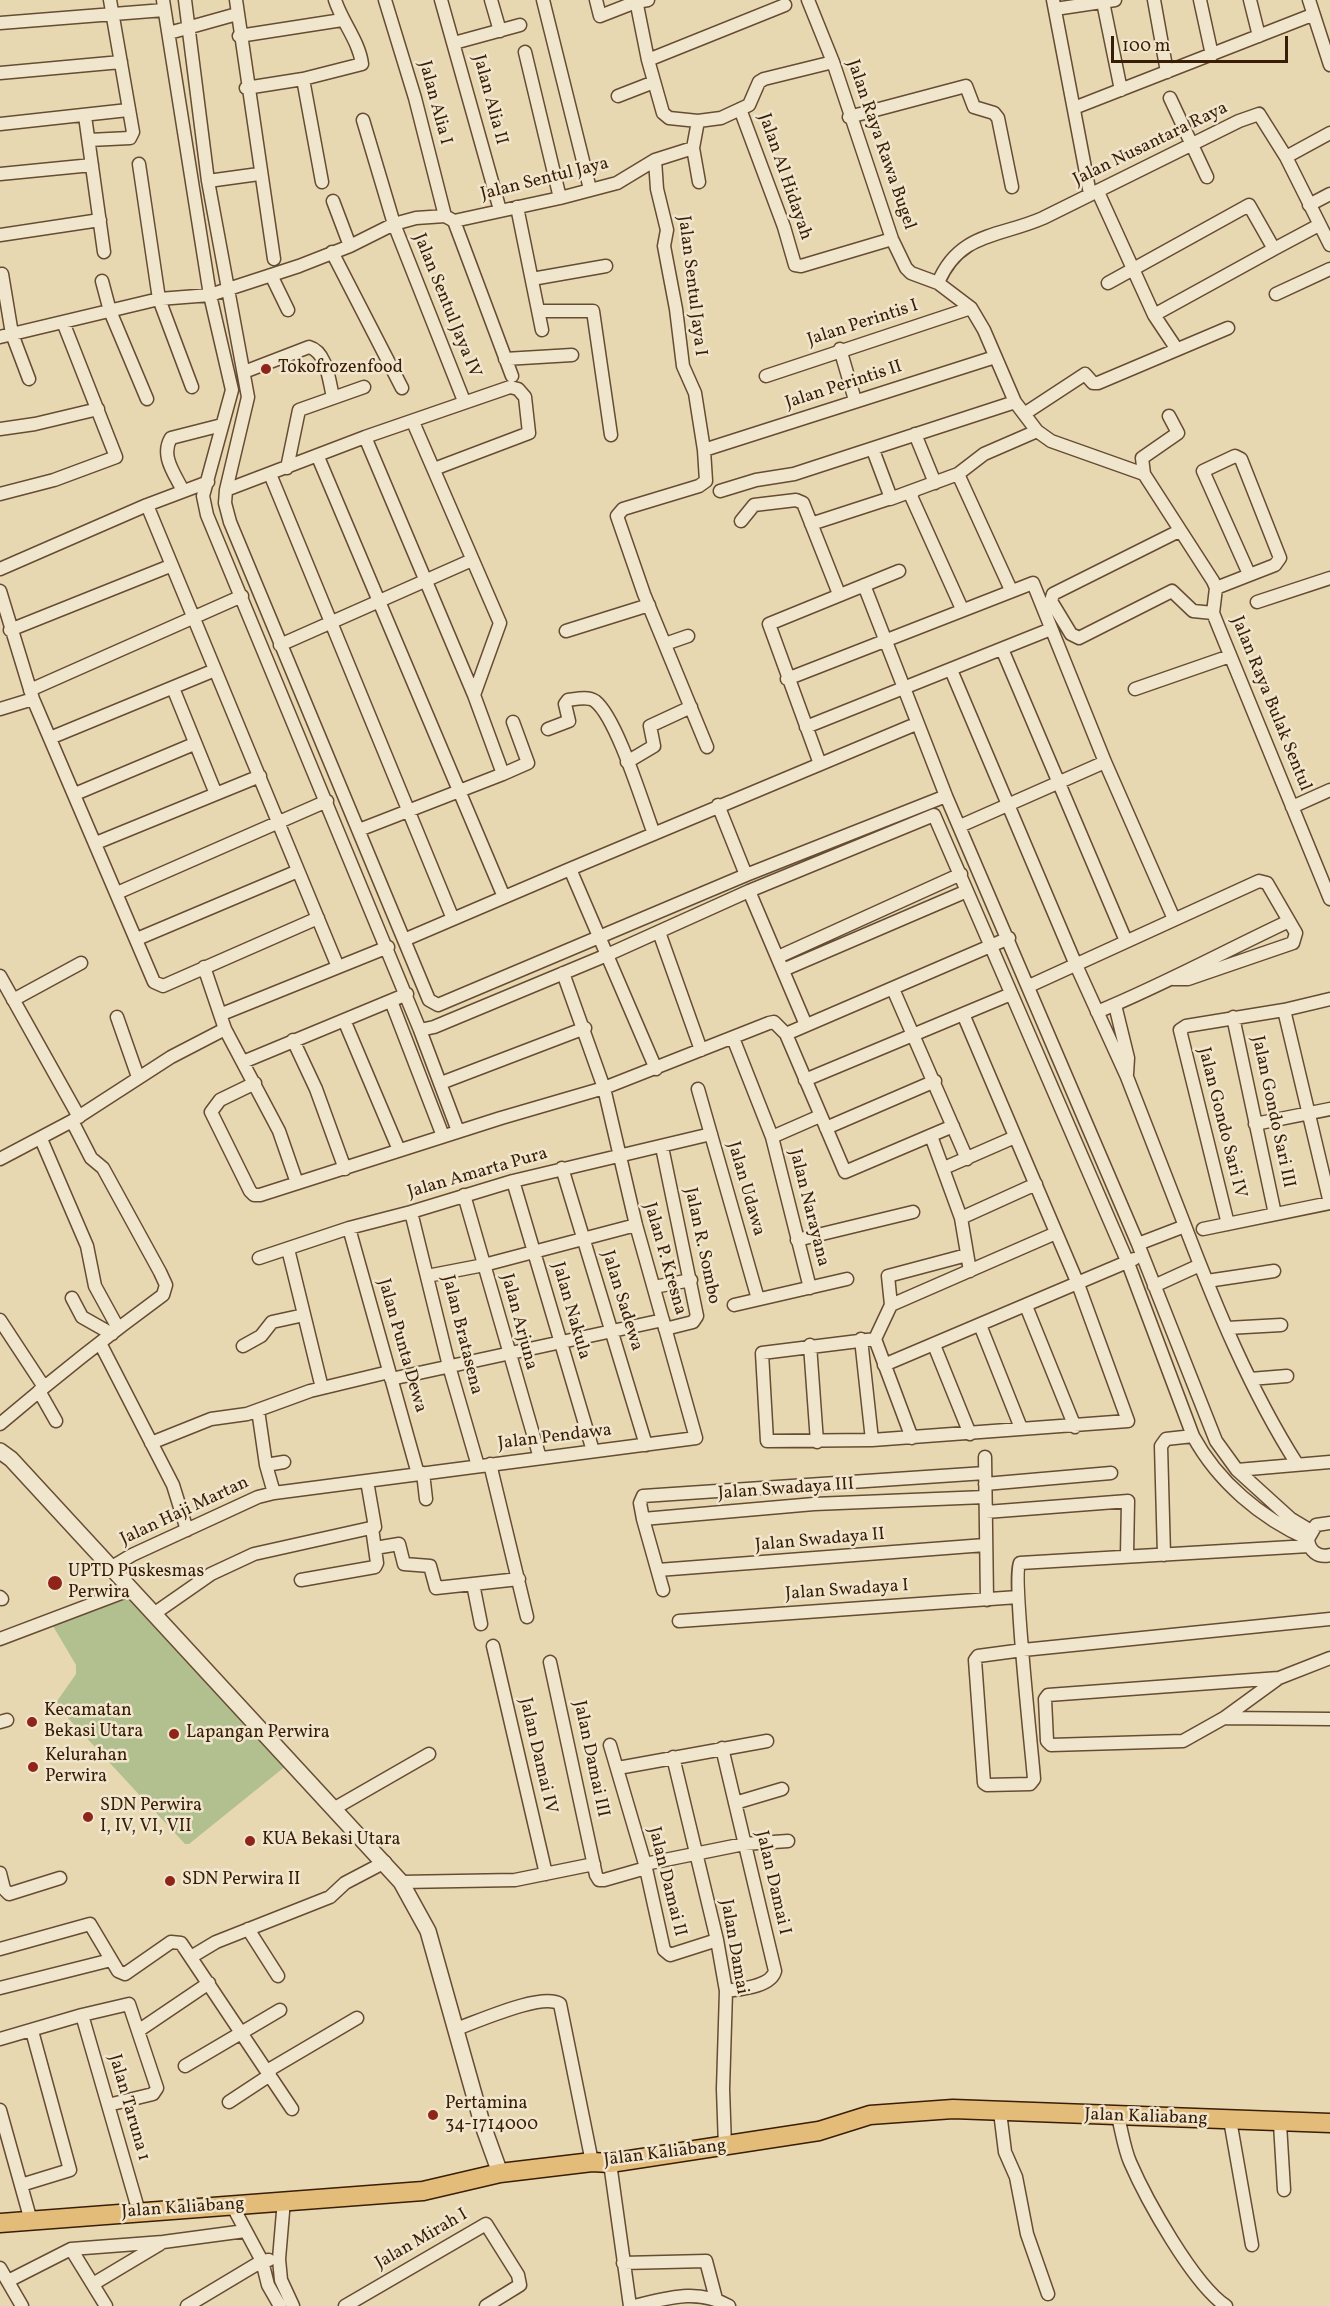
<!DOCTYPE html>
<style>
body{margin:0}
#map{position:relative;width:1330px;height:2306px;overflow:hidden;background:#e8d8b2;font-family:Vollkorn,serif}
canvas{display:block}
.scale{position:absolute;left:1111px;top:36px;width:177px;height:27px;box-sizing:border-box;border:3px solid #3a1d07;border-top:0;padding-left:8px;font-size:18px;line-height:21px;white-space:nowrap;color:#3a1d07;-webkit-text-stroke:4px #f0e6cd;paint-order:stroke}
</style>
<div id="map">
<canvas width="1330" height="2306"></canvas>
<div class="scale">100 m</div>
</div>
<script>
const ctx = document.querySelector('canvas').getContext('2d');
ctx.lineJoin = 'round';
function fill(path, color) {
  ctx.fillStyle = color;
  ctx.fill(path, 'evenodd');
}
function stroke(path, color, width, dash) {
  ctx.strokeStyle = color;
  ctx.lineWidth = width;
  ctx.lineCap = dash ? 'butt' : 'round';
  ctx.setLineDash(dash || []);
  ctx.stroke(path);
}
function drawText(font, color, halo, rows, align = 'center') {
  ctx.font = font + ' Vollkorn,serif';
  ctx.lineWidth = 5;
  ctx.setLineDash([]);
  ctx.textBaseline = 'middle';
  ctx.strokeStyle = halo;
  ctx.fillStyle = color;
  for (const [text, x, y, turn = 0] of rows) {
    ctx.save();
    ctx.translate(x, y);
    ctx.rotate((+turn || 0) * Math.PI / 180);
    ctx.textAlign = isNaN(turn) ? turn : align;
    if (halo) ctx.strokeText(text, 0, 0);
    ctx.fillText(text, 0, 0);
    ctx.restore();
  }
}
const green = new Path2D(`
 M132 1589 292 1761 189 1844H185L55 1704 76 1674V1665L50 1621Z`);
const minor = new Path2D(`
 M163 0 210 295 232 390 203 496 207 515 420 1030 434 1027 607 955 749 891 934 815 1128 1263 1193 1436C1218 1482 1261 1518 1308 1539
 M185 0 208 181 248 397 226 490 225 503 230 522 429 1000 438 1005 746 875 946 796 1138 1244 1216 1441 1237 1470 1291 1519 1311 1531
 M236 0 274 259
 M385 0 415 98 445 216
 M441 0 500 210
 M491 0 500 31
 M543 0 590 189
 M596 0 600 16 636 2 648 0
 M636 0 648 60 663 113 669 118 698 121
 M808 0 833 62 892 239 906 268 911 273 938 283 971 308 984 330 1015 402 1037 431 1051 441 1144 474 1213 581 1216 588 1213 613 1219 628 1330 899
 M1053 0 1090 194
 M1154 0 1167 72
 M1200 0 1212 55
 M1250 0 1259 36
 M1309 0 1330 65
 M1103 2 1121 90
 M1055 9 1115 0
 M0 23 164 10
 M169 33 237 14
 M239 36 342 20
 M454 43 520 25
 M525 52 560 198
 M648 60 785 5
 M0 73 121 62
 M303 79 322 182
 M246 88 303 79 362 64C359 41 342 22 335 0
 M618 96 654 82
 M1170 98 1207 177
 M1074 108 1312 15
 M740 109 784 227 795 265 801 266 892 239
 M85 116 104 252
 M849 117 966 86 974 107 994 113 998 118 1012 187
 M363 120 394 224 464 401
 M0 124 128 110
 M89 140 130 138 133 132 110 0
 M693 148 699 182
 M1286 157 1330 133
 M655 160 657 189 667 230 664 246 676 309 683 366 695 393 704 450 706 481 699 486 623 509 617 516 644 594 707 747
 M139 164 159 299 192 387
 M0 174 92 165
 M208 181 259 174
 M1098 192 1154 315 1176 348
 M333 201 350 246
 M1309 205 1330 194
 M517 207 542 330
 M454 221 512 376
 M0 235 100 220
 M332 252 402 388
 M2 274 12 334 29 379
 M271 275 288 310
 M532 279 606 266
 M102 281 110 311 147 399
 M938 283C959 232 1000 237 1043 218L1239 121 1259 114 1286 157 1330 245
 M1108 283 1249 205 1274 249 1319 225
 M1276 294 1330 269
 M538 311H593L611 435
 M1154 315 1274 249
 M0 337 159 299 210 295 299 266 350 246 394 224 416 218 445 216 454 221 560 198 617 183 655 160 693 148 698 121 721 118 749 105 759 82 764 79 833 62
 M840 349 855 400
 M505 359 572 355
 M244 372 309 347C327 352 329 381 333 397
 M766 376 971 308
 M1024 414 1085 374 1093 383H1098L1228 328
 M413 422 500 623 474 695
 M0 429 35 424 98 409
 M915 434 935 483
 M704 450 995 357
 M318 457 504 897
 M287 468 299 410 364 387
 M270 474 453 919
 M958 474 1011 590
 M1144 474 1142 458 1178 433 1169 416
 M226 490 365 437 510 387 518 389 525 397 529 433 434 469
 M183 491C175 474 160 456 171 438L222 425
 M720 491 756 480 794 474 1015 402
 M914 491 911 496 962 609
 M0 494 54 480 116 457 63 322
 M890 499 958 474 984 454 1037 431
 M147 505 338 967
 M741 521 754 505 796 500 803 503 839 594
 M811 524 891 498 873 450
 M1179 531 1053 594 1051 601 1071 634 1079 638 1172 591 1193 611 1213 613
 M0 569 147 505 208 482
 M864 585 946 796
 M1216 588 1275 565 1280 558 1241 459 1235 456 1203 471 1249 574
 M0 591 33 699 154 982 163 986 318 918
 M1257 602 1330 578
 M10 630 170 566
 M566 631 649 605
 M665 644 688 636
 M280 645 472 560
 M1002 649 1126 941
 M951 670 1076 965 1127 1077 1185 1226 1138 1244
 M787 679 1033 583 1105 762 1174 919
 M173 688 216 794
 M1135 689 1230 656
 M30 690 242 596
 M0 709 33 699
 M806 727 1051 629
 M548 729 569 721 565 704 568 700C576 699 588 696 595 701 617 718 643 805 654 834
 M50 738 215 670
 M627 762 654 746 650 726 691 707
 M820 764 769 624 899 571
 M503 774 528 763 513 722
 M75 794 194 744
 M718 805 746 875
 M1292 807 1330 790
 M960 826 1105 762
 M359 830 503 774 474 695 365 437
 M96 843 260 776
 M749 891 806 1025
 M117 893 327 801
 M659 932 701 1050
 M137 939 298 871
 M404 940 570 869
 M778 957 961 874
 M204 967 225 1029 279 1131 297 1183
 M783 970 967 891
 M0 976 79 1117
 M1029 986 1259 881 1267 883 1296 933 1293 943 1188 979H1173
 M893 989 967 1159
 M13 1000 81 963
 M391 1001 443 1136
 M1115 1005 1128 1058 1127 1074
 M1284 1010 1330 1203
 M1097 1012C1163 985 1225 951 1289 921
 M222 1014 388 947
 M117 1017 138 1077
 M1233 1017 1275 1214
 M344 1020 399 1150
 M420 1030 458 1131
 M786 1034 845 1172 953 1126
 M733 1038 772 1137
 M293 1040 316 1089 345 1169
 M243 1062 407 994
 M656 1069 570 869 916 724
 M805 1080 1011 994
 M255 1083 220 1100 211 1112 250 1191 254 1195H260L501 1118 604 1088 769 1023 774 1022 786 1034 1009 938
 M441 1083 585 1028
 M698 1089 758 1299
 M1255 1124 1330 1109
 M826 1128 935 1081
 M931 1136 961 1218 970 1271
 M41 1139 87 1246 95 1286 118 1328
 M662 1147 697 1316 693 1322 665 1329
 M0 1159 72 1121 171 1057 225 1029
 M562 1168 646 1445
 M944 1168 1015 1137
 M513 1181 593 1451
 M464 1195 540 1458
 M411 1212 449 1366 478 1466
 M961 1218 1036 1184
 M1228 1224 1180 1030 1186 1026 1284 1010 1330 999
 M1185 1226C1216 1307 1250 1390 1297 1464
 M349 1228 418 1474
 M1203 1229 1330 1203
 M797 1240 913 1212
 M288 1249 322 1388
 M259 1258 349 1228 411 1212 513 1181 711 1134
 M427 1276 484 1265 636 1225
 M1207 1281 1274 1271
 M1154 1286 1200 1265
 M654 1287 691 1280
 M810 1288 772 1137 820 1116
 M72 1298 82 1317 112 1334
 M734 1305 847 1279
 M891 1305 888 1276 967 1255
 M1026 1306 1075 1427
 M0 1320 44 1387
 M980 1325 1021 1428
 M1227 1328 1281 1325
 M861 1339 872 1440
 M875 1339 762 1353 767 1441 872 1440 1128 1421 1078 1284 963 1014
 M101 1345 173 1485 187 1530
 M810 1345 817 1442
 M934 1345 970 1434
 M243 1346 261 1336 272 1322 304 1315
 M884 1365 1134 1259
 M391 1379 663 1320
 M1250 1379 1287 1376
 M39 1391 56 1421
 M258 1410 266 1465 274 1493
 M0 1424C53 1379 107 1336 163 1295L166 1285 160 1272 103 1168 91 1158 72 1121
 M912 1438 875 1339 891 1305 1056 1233
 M151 1443 211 1419 247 1414 310 1391 389 1372
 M985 1457 987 1600
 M490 1464 527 1617
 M266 1465 284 1462
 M1237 1470 1330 1462
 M423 1473 426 1499
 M985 1484 1111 1473
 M986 1512 1128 1501 1127 1555
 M643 1519 640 1503 643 1496 985 1473
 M1330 1523 1316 1525 1308 1539C1309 1551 1318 1558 1330 1555
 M1309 1546 1020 1563C1012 1573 1032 1752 1034 1779L1030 1784 987 1785 984 1783 975 1660 978 1656 1023 1650 1330 1619
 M375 1548 399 1544 404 1564 430 1566 436 1588 519 1579
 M1164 1555 1161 1446 1166 1439 1193 1436
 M112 1567 132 1555 258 1497 274 1493 696 1438 636 1225 604 1088 563 973
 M658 1570 985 1545
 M301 1580 375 1567 377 1563 372 1528
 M473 1584 481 1624
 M663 1590 643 1519 814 1504 985 1497
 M0 1597 2 1599
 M155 1613 211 1574 254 1554 375 1527 367 1481
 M679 1621 1018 1597
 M0 1639 132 1589
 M493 1646 546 1874
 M550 1662 596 1875 599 1880H604L646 1868
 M1279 1678 1048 1695 1045 1699 1047 1741 1051 1745 1183 1741 1224 1718 1279 1678 1330 1658
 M1224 1718 1330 1719
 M0 1722 7 1720
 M610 1745 645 1864 664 1950 670 1955 717 1940
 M722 1748 775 1971C771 1987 740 1989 726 1991
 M673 1757 717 1940 726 1991 723 2089 725 2147
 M618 1768 767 1741
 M735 1803 782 1789
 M335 1808 429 1754
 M645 1864 744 1844 788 1841
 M0 1873 4 1889 9 1894 60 1878
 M401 1882 515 1880 594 1864
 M248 1929 278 1976
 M0 1949 90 1924 118 1971 125 1974 171 1942 181 1943 292 2109
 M191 1957 216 1942 330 1897 345 1883 385 1862
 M0 1988 111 1960
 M82 2015 139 2212
 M456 2029C477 2022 542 1992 560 2004L592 2162
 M138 2031 209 1983
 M0 2039 82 2015 129 2004 157 2088 153 2094 108 2105
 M185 2066 280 2010
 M267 2071 357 2018
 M229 2102 270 2075
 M0 2110 31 2221
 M1000 2112 1005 2152 1016 2177 1027 2234 1048 2294
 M1118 2117C1122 2132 1124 2148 1130 2162 1146 2199 1193 2284 1226 2306
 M1230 2120 1252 2245
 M1280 2124 1284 2190
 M610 2163 630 2306
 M21 2185 70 2170 32 2031
 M284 2200 279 2259 281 2280 293 2306
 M233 2207 262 2261 268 2285 280 2306
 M71 2249 106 2306
 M623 2263 706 2261 716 2299
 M0 2268 22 2306
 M8 2281 71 2249 163 2242 245 2231
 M93 2284 160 2244
 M187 2306 262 2261 269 2260
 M345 2306 486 2224 518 2275 520 2285 486 2306
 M634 2306C668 2298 697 2288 729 2306`);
const tertiary = new Path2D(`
 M0 1451 11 1459 401 1882 428 1931 482 2123 500 2173`);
const primary = new Path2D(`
 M0 2223 423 2191 500 2173 592 2162 610 2163 819 2131 870 2115 953 2109 1330 2123`);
const markers = [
 [266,369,6,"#8f2418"],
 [55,1583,8,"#8f2418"],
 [32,1722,6,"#8f2418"],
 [174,1734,6,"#8f2418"],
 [33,1767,6,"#8f2418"],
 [88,1817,6,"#8f2418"],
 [250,1841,6,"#8f2418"],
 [170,1881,6,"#8f2418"],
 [433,2115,6,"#8f2418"]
];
const streetNames = [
 ["Jalan Alia II",489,100,75],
 ["Jalan Alia I",434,103,75],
 ["Jalan Raya Rawa Bugel",880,145,71],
 ["Jalan Nusantara Raya",1151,145,-26],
 ["Jalan Al Hidayah",784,177,71],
 ["Jalan Sentul Jaya",545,180,-14],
 ["Jalan Sentul Jaya I",691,286,83],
 ["Jalan Sentul Jaya IV",446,306,68],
 ["Jalan Perintis I",863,324,-18],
 ["Jalan Perintis II",844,386,-18],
 ["Jalan Raya Bulak Sentul",1270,704,68],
 ["Jalan Gondo Sari III",1272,1112,78],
 ["Jalan Gondo Sari IV",1221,1123,76],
 ["Jalan Amarta Pura",478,1174,-16],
 ["Jalan Udawa",745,1189,74],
 ["Jalan Narayana",808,1208,76],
 ["Jalan R. Sombo",701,1246,78],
 ["Jalan P. Kresna",664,1259,74],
 ["Jalan Sadewa",621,1301,73],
 ["Jalan Nakula",570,1311,74],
 ["Jalan Arjuna",518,1322,75],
 ["Jalan Bratasena",461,1335,76],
 ["Jalan Punta Dewa",401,1346,74],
 ["Jalan Pendawa",555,1438,-7],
 ["Jalan Swadaya III",786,1490,-4],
 ["Jalan Haji Martan",185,1512,-25],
 ["Jalan Swadaya II",820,1541,-5],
 ["Jalan Swadaya I",847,1591,-4],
 ["Jalan Damai IV",537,1756,77],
 ["Jalan Damai III",590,1759,78],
 ["Jalan Damai II",666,1882,76],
 ["Jalan Damai I",772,1883,77],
 ["Jalan Damai",733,1947,80],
 ["Jalan Taruna 1",128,2108,74],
 ["Jalan Kaliabang",1146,2118,2],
 ["Jalan Kaliabang",665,2154,-7],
 ["Jalan Kaliabang",183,2209,-4],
 ["Jalan Mirah I",422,2240,-30]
];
const poiNames = [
 ["Tokofrozenfood",278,369],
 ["UPTD Puskesmas",68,1573],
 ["Perwira",68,1594],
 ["Kecamatan",44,1712],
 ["Bekasi Utara",44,1733],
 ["Lapangan Perwira",186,1734],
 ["Kelurahan",45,1757],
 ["Perwira",45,1778],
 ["SDN Perwira",100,1807],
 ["I, IV, VI, VII",100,1828],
 ["KUA Bekasi Utara",262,1841],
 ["SDN Perwira II",182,1881],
 ["Pertamina",445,2105],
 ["34-1714000",445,2126]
];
fill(green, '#b2c08f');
stroke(minor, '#664c32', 15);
stroke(tertiary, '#664c32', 18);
stroke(primary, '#3a1d07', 21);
stroke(minor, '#f0e6cd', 12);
stroke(tertiary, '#f0e6cd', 15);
stroke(primary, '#e4bc79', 18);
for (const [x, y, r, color] of markers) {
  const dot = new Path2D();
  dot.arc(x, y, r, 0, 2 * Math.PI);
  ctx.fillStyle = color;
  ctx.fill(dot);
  stroke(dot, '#f0e6cd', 2);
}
drawText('18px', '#3a1d07', '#f0e6cd', streetNames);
drawText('18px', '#3a1d07', '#f0e6cd', poiNames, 'left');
</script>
